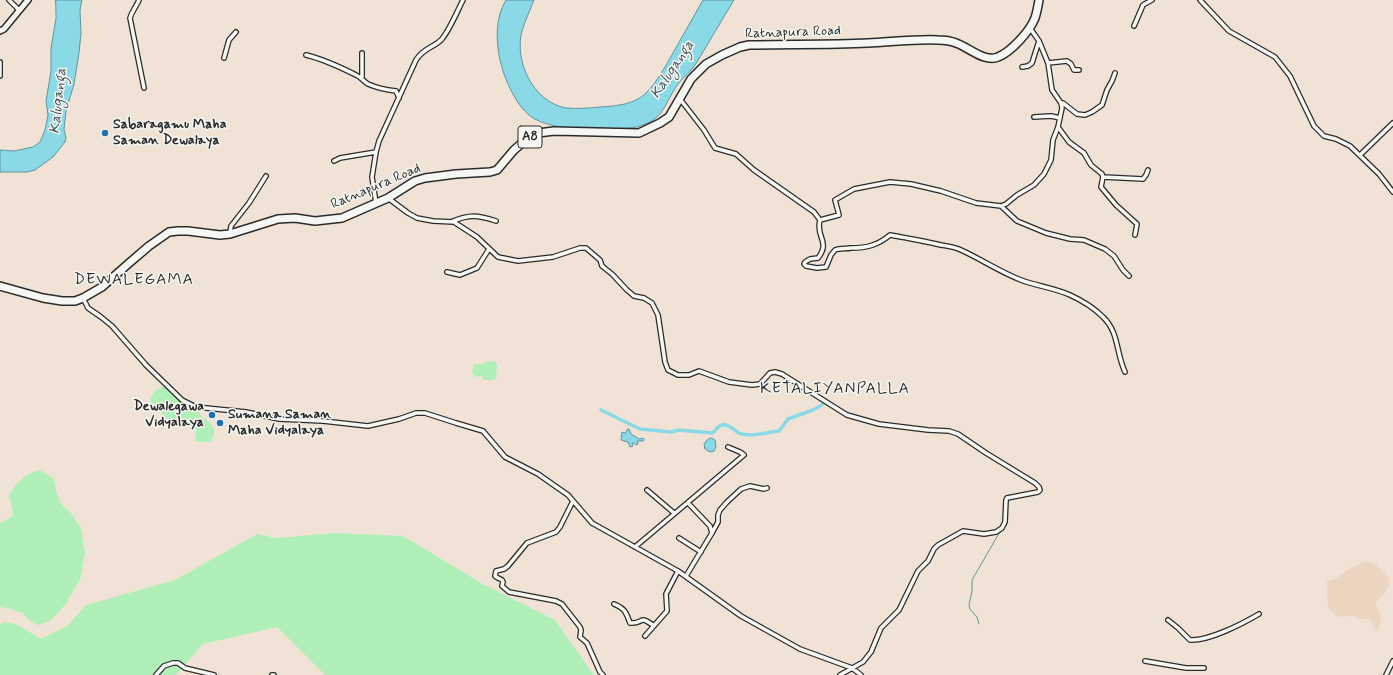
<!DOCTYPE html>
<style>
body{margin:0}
canvas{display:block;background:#f0e3d5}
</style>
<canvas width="1393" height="675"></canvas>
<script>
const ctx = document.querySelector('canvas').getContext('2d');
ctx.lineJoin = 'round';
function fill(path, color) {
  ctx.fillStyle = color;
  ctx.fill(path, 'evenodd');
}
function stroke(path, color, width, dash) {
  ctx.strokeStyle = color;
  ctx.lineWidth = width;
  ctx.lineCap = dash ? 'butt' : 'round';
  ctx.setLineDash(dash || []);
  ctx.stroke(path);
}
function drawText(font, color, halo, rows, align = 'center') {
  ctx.font = font + ' Mynerve,sans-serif';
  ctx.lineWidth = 3;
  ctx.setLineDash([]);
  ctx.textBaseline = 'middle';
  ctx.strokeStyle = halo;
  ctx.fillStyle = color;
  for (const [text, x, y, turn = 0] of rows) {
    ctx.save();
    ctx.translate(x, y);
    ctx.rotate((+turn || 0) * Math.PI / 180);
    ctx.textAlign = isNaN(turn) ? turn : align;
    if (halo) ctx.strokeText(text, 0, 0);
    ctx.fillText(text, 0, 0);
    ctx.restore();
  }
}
const built = new Path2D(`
 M1365 561 1377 565 1390 579 1386 591 1375 604 1381 616 1380 627 1376 631 1370 619H1358L1353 615 1338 617 1328 608 1327 593V581L1337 578 1349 569Z`);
const green = new Path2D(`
 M490 361 496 362 497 365 496 378 493 380H484L482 376 476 377 472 373 474 363 478 365Z
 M162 387H165L184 403 199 411 201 416C211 424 219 427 211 442H197L195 439 196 430C191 422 179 428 172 424L150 401V399C153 394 156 389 162 387Z
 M40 470 54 479 57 495 62 505 71 513 81 529 85 553 80 580 65 605 50 621 39 625 33 623 22 613 11 609 0 607V523L13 516 12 507 9 496C17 481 24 475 40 470Z
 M334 533 403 536 481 583 555 620 594 675H325L277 627 203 644 176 675H0V625L3 622 16 624 41 639 67 626 86 605 175 580 257 534 276 538Z`);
const water = new Path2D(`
 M56 0H82L80 10 81 33 79 53 74 84 66 111 64 129 66 138 65 142 53 157 35 170 27 172H0V150L14 151 33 147 40 142 45 130 48 115 46 101 51 71V48L56 18Z
 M506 0H534C530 10 525 21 522 31 514 61 533 102 566 108 577 109 589 108 600 107 615 106 634 105 646 93 657 82 665 67 673 53 683 35 693 18 703 0H734L697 62C692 71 684 76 678 84 662 107 665 121 632 128 605 129 553 133 530 116 515 104 504 78 500 60 496 40 495 18 506 0Z
 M628 429H629L631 434 639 439 643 438 644 440 643 441H637L638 444 636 445 634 443H632L633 446 630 447 628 442 621 440 622 432 625 433Z
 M711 438 715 440 716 447 714 451 710 452 705 449 704 444 707 440Z`);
const stream = new Path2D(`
 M1004 528 1007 524V508
 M979 624 977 617 970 609 969 605 972 591V580L998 535 1002 530`);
const canal = new Path2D(`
 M601 410 640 429 671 432 678 430 713 433C716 429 718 426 722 425 730 423 735 433 742 434 753 437 768 432 779 431L788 419 813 410 822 405 823 402`);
const street = new Path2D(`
 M9 0 19 10
 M139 0C136 7 132 11 130 18L144 88
 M1200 0 1229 31 1275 57 1290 76 1314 126 1324 136 1336 139 1350 146 1379 174 1393 192
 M1134 26 1143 5 1152 0
 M1030 28 1039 41 1048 63 1052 90 1061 103 1062 108 1058 127 1053 140 1051 160 1044 174 1034 185 1017 195 1006 204 1001 206 976 203 941 191 911 184 890 182 854 189 835 200 839 215 820 220C815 237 831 241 818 258L810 259 805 262 804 264 806 266 817 268 826 267 831 255 835 250C840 248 846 249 851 248 867 248 878 245 890 235 907 238 924 241 941 245 947 246 955 247 961 250 981 259 1000 272 1021 280 1037 286 1054 288 1070 295 1081 300 1094 308 1103 317 1119 332 1116 353 1125 372
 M306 55C323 59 340 67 356 75 361 77 364 82 368 84 377 88 387 90 396 91L399 98
 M224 58 229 40 236 32
 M0 62V76
 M1048 63 1067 61 1071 64 1074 70H1079
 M1022 67 1028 66 1032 63 1039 41
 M362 78V53
 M680 99 704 130 715 148 736 154 754 170 814 212 820 220
 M1061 103H1063L1077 114 1085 115 1092 112 1102 105 1107 90 1112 81 1115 73
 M1034 117 1051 116 1060 118
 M1058 127 1069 142 1084 153 1091 165 1102 174 1103 177 1101 187 1116 205 1137 224 1135 235
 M1360 155 1393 123
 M334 161 340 158 376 152
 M1103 177 1143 179 1146 175 1148 170
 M388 198 408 213 417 218 433 221 454 222 477 237 498 257 518 261 553 257 580 248H586L600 260 602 266 612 274 627 290 634 296 644 298 652 303 658 315 665 362 668 370 678 375H689L699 371 729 382 752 385 760 384 770 373 775 372 782 374 847 415 879 424 928 430 949 431 958 434 986 453 1035 483 1039 487 1040 490 1038 492 1007 498 1006 500 1005 522 1002 528 996 532 984 534 963 531 938 545 934 549 928 561 918 571 899 610 881 628 871 652 863 662 840 675
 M376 203 372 177 376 152 379 141 416 60C424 47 434 48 442 39 450 29 457 12 463 0
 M1001 206 1017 221 1046 233 1070 239 1084 240 1105 249 1114 256 1123 270 1129 276
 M451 222C469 214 478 215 496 221
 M230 233 231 226 249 203 266 176
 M447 272 460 275 477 268 489 249
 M83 298 88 308 101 317 112 326 146 365 182 400 196 407 246 412 279 419 323 421 368 426 399 419 416 413H425L456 423 483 431 505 457 538 474 568 495 592 523 678 571 741 616 800 649 852 668 861 675
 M647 490 674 513
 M573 501 560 527 556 532 527 543 508 566 504 569 496 571 495 576 498 578 502 580 503 582 502 586 509 592 556 601 562 604 580 627 581 630 580 637 587 643 600 672 603 675
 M688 503 710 526 712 533
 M679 538 701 552
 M635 547 744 455 740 452 728 447
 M686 576 712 533 718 522V515L720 510 727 502 741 489 750 486 764 489 767 488
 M614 604C626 609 626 613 630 623 645 624 638 614 654 626
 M1168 620 1178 628 1190 640C1209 641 1242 624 1259 614
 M645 636 667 611 666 594 678 571
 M1145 661 1186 668H1204
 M156 675 164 666 173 663H178L185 668 214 675
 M272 675H274
 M1386 675 1393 661`);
const secondary = new Path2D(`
 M0 31 4 29 28 0`);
const highway = new Path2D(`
 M0 286 43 298 62 301H75L83 298 102 287 128 264 149 246 169 232 178 231H188L220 235 230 234 278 219 295 218 315 221 342 218 388 198 415 181 425 178 456 174 490 172 497 170 514 150 528 138 538 133 554 131 639 133 660 123 669 117 691 79 706 64 722 55 740 47 749 45C789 44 829 45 868 43 891 42 915 39 938 40 944 40 951 41 956 43 968 47 985 63 998 57 1011 52 1030 31 1035 18 1037 12 1038 6 1039 0`);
const markers = [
 [105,133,4,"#1f6fb2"],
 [212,415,4,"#1f6fb2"],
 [220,423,4,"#1f6fb2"]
];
const shields = [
 [530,137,24]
];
const shieldNames = [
 ["A8",530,137]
];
const streetNames = [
 ["Ratnapura Road",793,33,-2],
 ["Ratnapura Road",376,187,-23]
];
const poiNames = [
 ["Sabaragamu Maha",113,125],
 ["Saman Dewalaya",113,141],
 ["Dewalegawa",204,407,"right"],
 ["Vidyalaya",204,423,"right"],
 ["Sumana Saman",228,415],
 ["Maha Vidyalaya",228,431]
];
const waterNames = [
 ["Kaluganga",673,70,-56],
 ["Kaluganga",59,101,-84]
];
const quarterNames = [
 ["DEWALEGAMA",134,281],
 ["KETALIYANPALLA",835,390]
];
fill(built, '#ecd6c1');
fill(green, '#b0f0b8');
fill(water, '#89d9e7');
stroke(water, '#63939c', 1);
stroke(stream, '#63939c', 1);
stroke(canal, '#89d9e7', 3.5);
stroke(street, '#2b2b2b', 6);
stroke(secondary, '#2b2b2b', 8);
stroke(highway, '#2b2b2b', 10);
stroke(street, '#f6f6f2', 3.5);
stroke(secondary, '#f6f6f2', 5);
stroke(highway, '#f6f6f2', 7);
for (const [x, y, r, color] of markers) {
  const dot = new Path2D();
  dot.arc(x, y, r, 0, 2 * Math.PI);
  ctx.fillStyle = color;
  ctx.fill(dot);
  stroke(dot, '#f6f6f2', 1.5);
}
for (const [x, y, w] of shields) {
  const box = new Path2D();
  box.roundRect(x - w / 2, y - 11, w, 22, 3);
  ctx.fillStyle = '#f6f6f2';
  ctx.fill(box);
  stroke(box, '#2b2b2b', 1);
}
drawText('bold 13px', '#2b2b2b', null, shieldNames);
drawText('14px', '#2b2b2b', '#f6f6f2', streetNames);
drawText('bold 14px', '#2b2b2b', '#f6f6f2', poiNames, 'left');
drawText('italic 15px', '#42565a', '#f6f6f2', waterNames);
ctx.letterSpacing = '1px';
drawText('16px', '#2b2b2b', '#f6f6f2', quarterNames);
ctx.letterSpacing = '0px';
</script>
